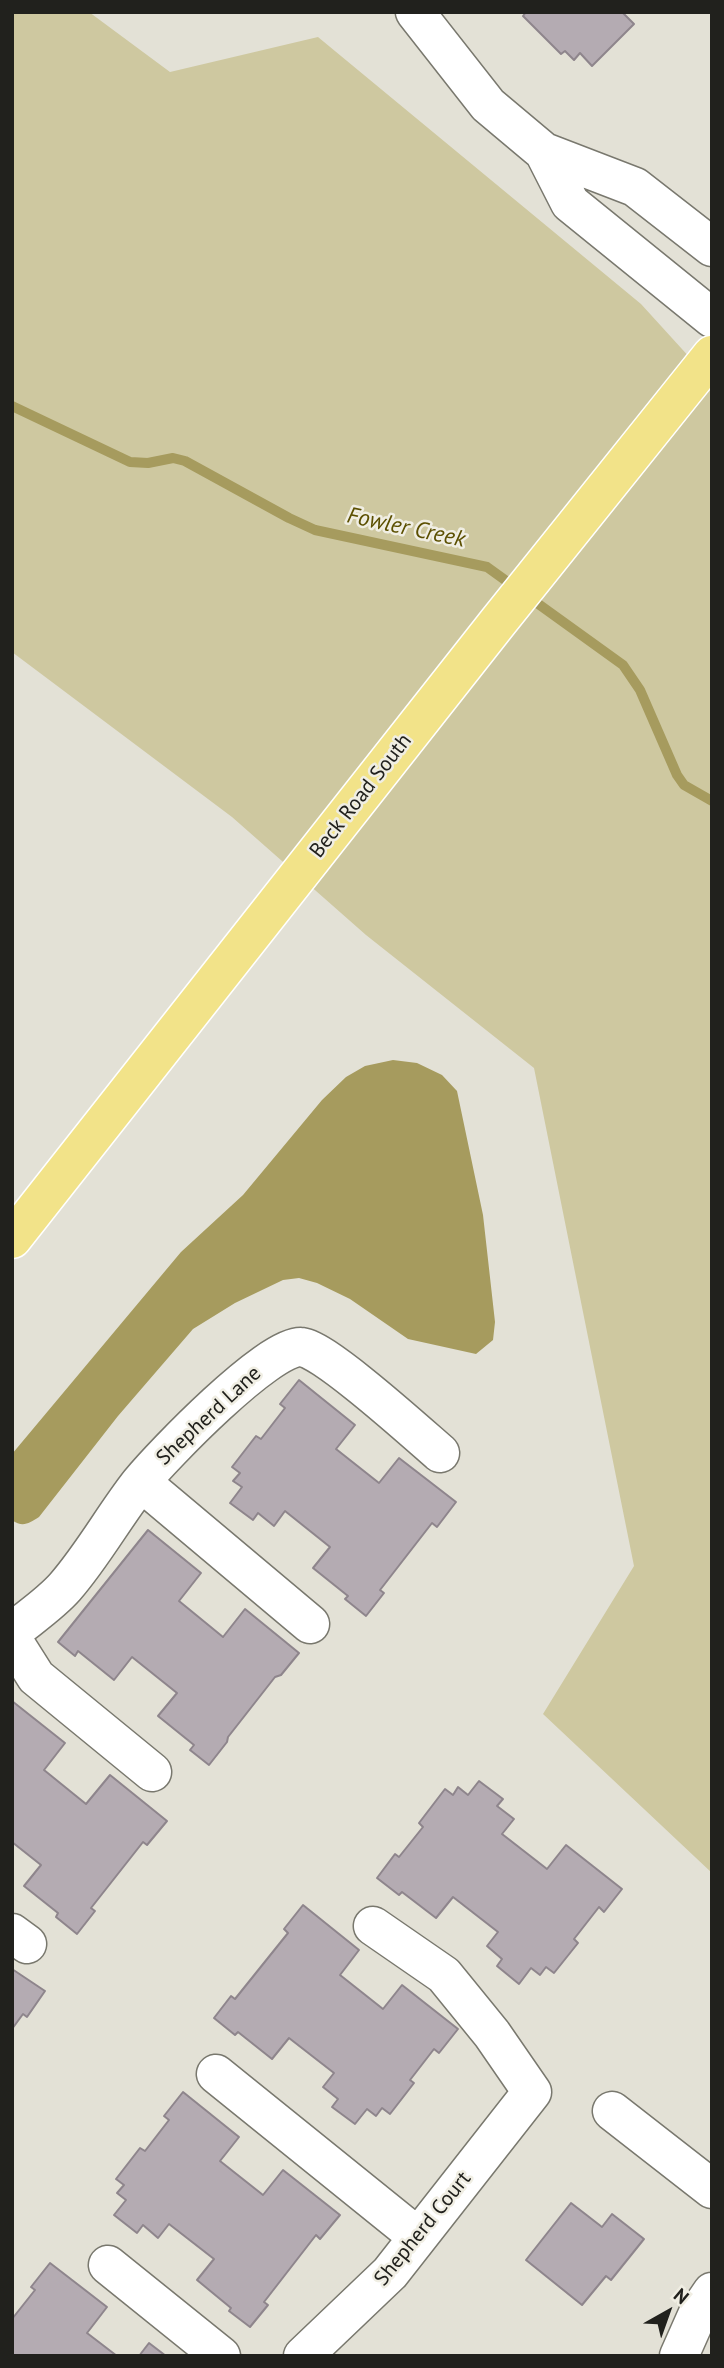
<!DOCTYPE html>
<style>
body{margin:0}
#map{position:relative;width:724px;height:2368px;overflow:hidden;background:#e3e1d6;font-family:"PT Sans",sans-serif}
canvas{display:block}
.frame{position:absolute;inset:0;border:14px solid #21211d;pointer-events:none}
.north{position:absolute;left:633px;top:2277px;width:70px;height:70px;-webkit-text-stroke:5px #f0eee3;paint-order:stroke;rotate:40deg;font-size:19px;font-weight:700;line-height:28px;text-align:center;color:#21211d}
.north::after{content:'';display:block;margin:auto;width:24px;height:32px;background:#21211d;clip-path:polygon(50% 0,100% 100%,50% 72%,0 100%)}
</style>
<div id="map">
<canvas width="724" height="2368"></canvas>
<div class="frame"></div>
<div class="north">N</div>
</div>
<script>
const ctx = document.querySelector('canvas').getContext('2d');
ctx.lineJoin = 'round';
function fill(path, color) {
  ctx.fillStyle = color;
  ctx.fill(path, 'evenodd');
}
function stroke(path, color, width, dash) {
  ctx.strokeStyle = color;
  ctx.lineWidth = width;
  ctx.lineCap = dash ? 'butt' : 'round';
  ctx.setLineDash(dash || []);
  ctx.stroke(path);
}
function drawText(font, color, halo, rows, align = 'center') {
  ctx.font = font + ' "PT Sans",sans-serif';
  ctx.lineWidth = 5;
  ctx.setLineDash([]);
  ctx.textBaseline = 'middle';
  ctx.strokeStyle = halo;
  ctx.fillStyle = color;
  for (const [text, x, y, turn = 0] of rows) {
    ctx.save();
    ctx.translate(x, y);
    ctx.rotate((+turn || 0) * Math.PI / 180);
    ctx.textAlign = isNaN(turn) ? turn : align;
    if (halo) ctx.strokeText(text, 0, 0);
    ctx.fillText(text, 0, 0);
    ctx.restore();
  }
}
const green = new Path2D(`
 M12 12H89L170 72 318 37 641 304 712 382V1873L543 1714 634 1566 534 1068 366 935 232 817 12 652Z`);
const water = new Path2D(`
 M393 1060 417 1063 442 1075 457 1091 483 1215 495 1322 493 1340 476 1354 408 1339 350 1299 317 1283 299 1278 283 1280 235 1303 193 1329 118 1416 39 1517C29 1523 23 1528 12 1520V1454L181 1252 243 1195 322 1100 346 1077 365 1066Z`);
const stream = new Path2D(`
 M12 406 130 462 148 463 173 458 185 461 289 518 315 530 487 567 623 665 640 690 677 775 684 785 712 801`);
const building = new Path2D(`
 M526 12H622L634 24 592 66 580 53 574 60 565 51 561 54 523 16Z
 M299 1380 355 1425 336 1449 379 1483 399 1458 456 1502 437 1527 432 1523 380 1590 384 1593 366 1616 345 1599 348 1596 313 1568 330 1547 285 1511 274 1526 258 1513 253 1520 230 1503 242 1487 233 1481 240 1473 232 1467 256 1436 261 1439 285 1408 280 1404Z
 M148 1530 201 1573 179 1601 223 1637 245 1609 299 1653 281 1675 275 1677 228 1737 227 1742 209 1765 190 1750 194 1745 158 1716 177 1693 132 1657 114 1680 78 1651 75 1656 58 1642Z
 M12 1701 65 1743 44 1770 86 1804 110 1775 167 1821 147 1845 143 1842 91 1908 95 1911 77 1934 56 1917 58 1913 24 1886 41 1865 12 1842Z
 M479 1781 503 1799 497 1806 514 1819 502 1834 547 1869 566 1845 622 1889 604 1912 599 1907 574 1939 578 1943 554 1973 546 1967 540 1975 531 1968 519 1984 497 1966 502 1959 487 1946 498 1932 453 1897 436 1918 402 1892 399 1895 377 1878 395 1854 399 1857 423 1827 419 1823 445 1789 453 1795 458 1787 468 1795Z
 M303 1905 359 1950 340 1975 383 2009 402 1985 458 2029 439 2053 434 2049 410 2080 414 2083 390 2114 382 2108 376 2116 367 2109 355 2124 332 2107 338 2099 323 2087 334 2073 289 2038 272 2059 238 2032 235 2035 214 2018 231 1996 235 1999 288 1933 284 1929Z
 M12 1969 45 1991 27 2017 23 2014 12 2029Z
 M183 2092 239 2137 220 2161 263 2195 283 2170 340 2215 320 2239 316 2235 264 2302 268 2305 250 2327 229 2311 231 2308 197 2280 214 2259 169 2224 158 2238 143 2225 137 2233 114 2215 126 2200 117 2193 124 2185 116 2179 140 2148 145 2151 169 2120 164 2116Z
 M571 2203 602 2227 612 2214 644 2239 611 2280 606 2276 582 2305 526 2260Z
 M50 2263 107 2307 87 2333 117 2356H12V2319L35 2290 31 2287Z
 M149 2343 166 2356H139Z`);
const minor = new Path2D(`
 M415 12 488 105 544 152 635 187 712 247
 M544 152 570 203 712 318
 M141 1482 310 1624
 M12 1632C30 1617 50 1604 65 1587 93 1555 114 1516 140 1483 163 1455 268 1346 301 1347 322 1347 418 1434 440 1453
 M12 1639 36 1677 152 1772
 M12 1933 27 1944
 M216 2074 418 2237
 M612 2111 712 2189
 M108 2265 221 2356
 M303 2356 390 2273 532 2092 492 2034 444 1975 373 1926
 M679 2356 699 2311 712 2292`);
const major = new Path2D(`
 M12 1239 498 622 712 355`);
const streetNames = [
 ["Beck Road South",361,796,-52],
 ["Shepherd Lane",209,1416,-43],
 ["Shepherd Court",423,2229,-51]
];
const waterNames = [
 ["Fowler Creek",406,528,12]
];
fill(green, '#cec8a0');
fill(water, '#a69b5e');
stroke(stream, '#a69b5e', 10);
fill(building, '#b4abb2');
stroke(building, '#8e858c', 2);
stroke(minor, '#79786e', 41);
stroke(major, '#fff', 41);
stroke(minor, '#fff', 38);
stroke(major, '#f2e389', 38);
drawText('21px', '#21211d', '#f0eee3', streetNames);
drawText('italic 23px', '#5b4f00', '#f0eee3', waterNames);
</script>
